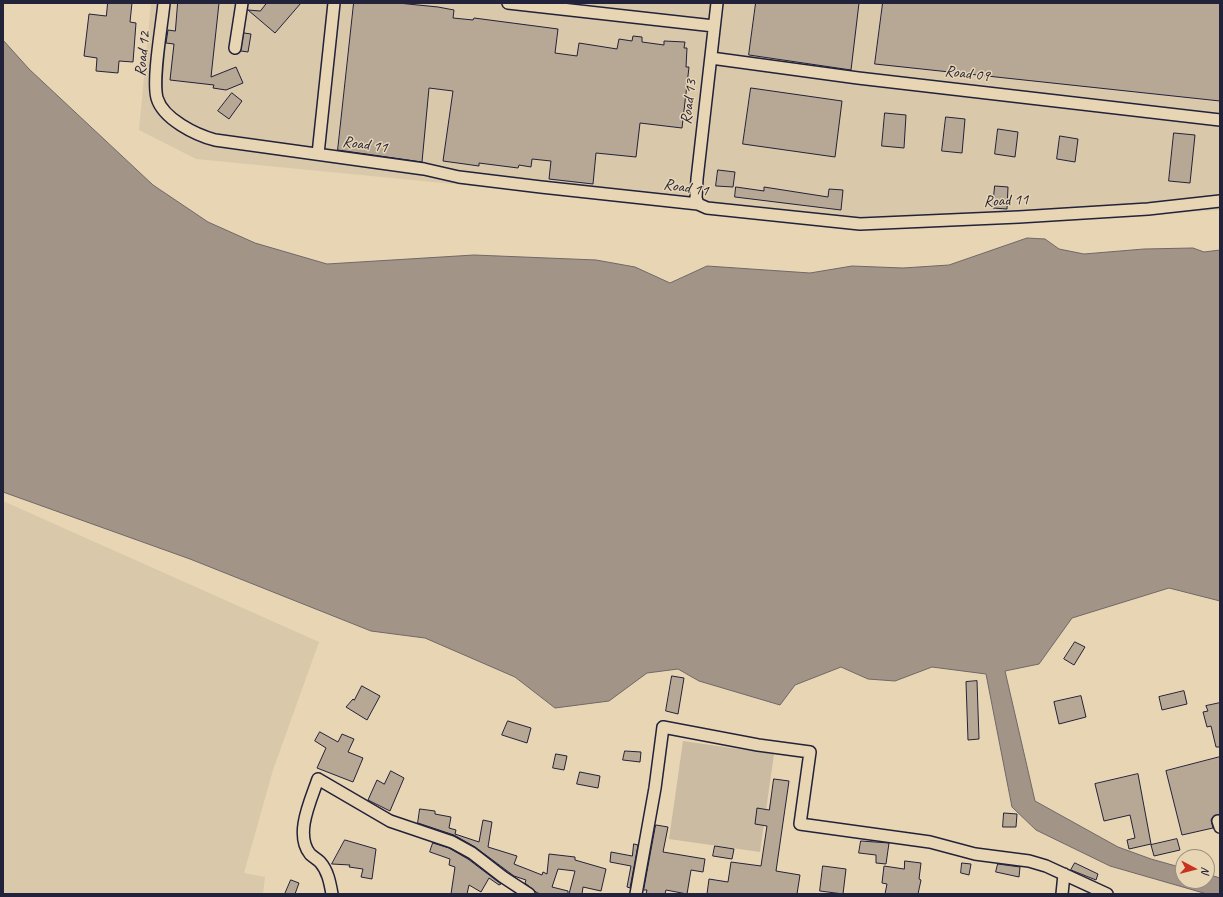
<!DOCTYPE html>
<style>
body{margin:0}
#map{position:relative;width:1223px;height:897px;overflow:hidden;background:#e8d5b3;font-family:Caveat,sans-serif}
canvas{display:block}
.frame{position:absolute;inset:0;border:4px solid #22223b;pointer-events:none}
.north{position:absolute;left:1175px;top:849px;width:40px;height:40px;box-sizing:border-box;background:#e8d5b3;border:1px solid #998d83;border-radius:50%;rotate:97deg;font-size:11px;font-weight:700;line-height:16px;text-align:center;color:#22223b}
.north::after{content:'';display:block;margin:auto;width:14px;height:18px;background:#c8321e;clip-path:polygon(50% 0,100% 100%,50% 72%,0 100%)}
</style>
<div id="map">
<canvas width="1223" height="897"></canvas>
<div class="frame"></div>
<div class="north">N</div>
</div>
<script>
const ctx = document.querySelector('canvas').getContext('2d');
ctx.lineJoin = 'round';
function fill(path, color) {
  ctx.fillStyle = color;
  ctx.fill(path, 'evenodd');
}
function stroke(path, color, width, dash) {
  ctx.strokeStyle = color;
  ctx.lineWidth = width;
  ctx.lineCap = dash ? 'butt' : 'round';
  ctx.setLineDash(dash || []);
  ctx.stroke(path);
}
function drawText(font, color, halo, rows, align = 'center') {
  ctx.font = font + ' Caveat,sans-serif';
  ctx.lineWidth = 3;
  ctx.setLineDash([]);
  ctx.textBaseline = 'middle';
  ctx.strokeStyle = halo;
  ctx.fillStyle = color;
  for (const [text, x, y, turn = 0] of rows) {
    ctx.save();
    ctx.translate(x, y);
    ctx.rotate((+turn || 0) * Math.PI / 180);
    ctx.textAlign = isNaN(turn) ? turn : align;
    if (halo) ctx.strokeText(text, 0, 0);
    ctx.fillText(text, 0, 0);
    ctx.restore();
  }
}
const built = new Path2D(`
 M151 3H1220V210L917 229 196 159 139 130Z
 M3 501 319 642 273 770 244 873 265 877 263 894H3Z`);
const green = new Path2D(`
 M683 741 774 754 760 852 669 839Z`);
const water = new Path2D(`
 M3 40 29 69 153 185 208 222 255 243 327 264 474 255 596 260 635 267 670 283 707 266 810 273 852 266 903 268 949 265 1027 238 1045 239 1059 249 1084 254 1144 249 1193 248 1204 252 1220 250V601L1169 588 1072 618 1039 664 1005 671 1035 801 1118 847 1151 859 1183 868V881H1207V874L1220 878V894H1207L1110 866 1036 830 1012 807 986 674 932 667 895 681 868 679 841 667 795 685 780 705 699 681 678 669 647 673 609 701 555 708 515 677 425 638 371 631 190 559 3 492Z`);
const building = new Path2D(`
 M108 3H132L130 22 136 23 133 62 119 61 118 73 96 71 97 58 84 56 89 14 106 16Z
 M178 3H219L211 77 236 67 243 83 226 90 213 88 214 85 170 80 174 44 166 43 168 30 175 31Z
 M267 3H301L275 33 248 10 260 11Z
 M354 3H398L438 7 454 10 453 18 473 20 474 18 558 29 555 53 577 56 579 43 617 49 619 39 632 41 633 36 642 37V42L664 45V41L685 42 684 48H687L686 67H689L682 128 640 123 636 157 596 153 593 184 549 179 551 161 532 159 531 167 519 165 518 168 479 163V166L443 161 453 91 429 88 422 162 338 150Z
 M756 3H859L851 70 749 55Z
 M883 3H1220V101L875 64Z
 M244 33 251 34 248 52 241 51Z
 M751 88 842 101 835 157 743 144Z
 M232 93 242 101 229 119 218 111Z
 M885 113 906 115 904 148 882 146Z
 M946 117 965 119 962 153 942 151Z
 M998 129 1018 132 1015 157 995 154Z
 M1174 133 1195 135 1190 183 1169 181Z
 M1060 136 1078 139 1075 162 1057 159Z
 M718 170 735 172 733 187 716 186Z
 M995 186 1008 187 1007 209 993 208Z
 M736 187 764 191V187L828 197 829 189 843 190 841 210 735 197Z
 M1075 642 1085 647 1074 665 1064 659Z
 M672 676 684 678 678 714 666 711Z
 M977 681 979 739 968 740 966 682Z
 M362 686 380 696 367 720 346 707 353 699 354 700Z
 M1184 691 1187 704 1162 710 1159 697Z
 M1081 696 1086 717 1059 724 1054 702Z
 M1220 703V747H1216L1211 726 1207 727 1203 712 1208 711 1206 706Z
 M508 721 531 728 527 743 502 735Z
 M320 732 338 742 342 734 354 739 348 752 363 758 353 782 317 768 326 748 315 741Z
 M625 751 641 752 640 762 623 760Z
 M556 754 567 756 564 770 553 768Z
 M1220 757V814L1213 817 1211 820 1213 828 1182 835 1166 771Z
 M391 771 404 778 390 811 368 800 377 780 384 784Z
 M580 772 600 776 598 788 577 784Z
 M1138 774 1151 844 1129 849 1127 840 1135 838 1130 815 1104 821 1095 784Z
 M774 779 789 781 776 871 800 875 797 894H707L709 879 728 882 731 862 761 866 767 826 755 824 757 808 769 810Z
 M420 809 435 811V814L451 817 449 828 456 830 455 834 479 842 483 820 492 822 488 847 517 856 514 864 542 875 543 872 547 874 549 854 575 857V860L606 869 601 891 583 887 582 894H569L575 871 558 869 552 887 568 891V894H540L536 892 525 883 526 880 514 876 475 847 454 835 418 823Z
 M1004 813 1017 814 1016 827H1003Z
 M656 825 668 827 663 852 705 859 703 872 691 870 687 894 666 890 665 894H646L647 890H644Z
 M1177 839 1180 850 1154 856 1151 845Z
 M345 840 376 849 372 879 361 877 363 869 349 867 350 865 332 864Z
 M861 841 889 843 886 864 876 863V855L859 853Z
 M433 843 449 848 468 859 501 884 499 885 489 878 481 892 469 885 467 894H451L455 867 449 865 450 859 430 852Z
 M634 844 638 845 630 888 627 887 631 866 610 862 611 852 632 856Z
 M715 846 734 849 732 859 713 856Z
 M905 861 921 863 919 879 921 880 918 894H885L887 884 882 883 884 866 904 869Z
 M962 863 971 864 969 875 961 873Z
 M1075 863 1098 874 1096 880 1071 870Z
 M998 864 1020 867 1019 877 996 872Z
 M823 866 846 869 843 894 820 891Z
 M291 880 299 883 295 894H285Z`);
const street = new Path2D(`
 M164 3C162 25 152 79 157 98 163 119 196 135 215 140L424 169 459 177 541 187 698 204 707 208 860 224 1019 217 1148 209 1220 201
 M508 3 714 26
 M235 48 242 3
 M711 58 858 78 1220 120
 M318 154 334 3
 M698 204 696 198 697 179 717 3
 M1218 821 1220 827
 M332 894C330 883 328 871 320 862 317 859 313 857 310 854 294 834 311 800 318 779L390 821 452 842 472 853 503 877 529 894
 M636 894 655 788 663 727 758 745 810 752 800 824 930 842 975 854 1029 861 1046 866 1107 894
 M1062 894 1064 874`);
const streetNames = [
 ["Road 12",143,54,-84],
 ["Road 09",967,74,7],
 ["Road 13",689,102,-83],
 ["Road 11",365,145,8],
 ["Road 11",686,188,9],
 ["Road 11",1006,201,-3]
];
fill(built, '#d9c8aa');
fill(green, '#cbbba2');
fill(water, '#a29588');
stroke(water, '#6f6769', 1);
fill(building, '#b7a895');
stroke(building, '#22223b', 1);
stroke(street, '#22223b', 14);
stroke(street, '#e8d5b3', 11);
drawText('16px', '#22223b', '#e8d5b3', streetNames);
</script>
